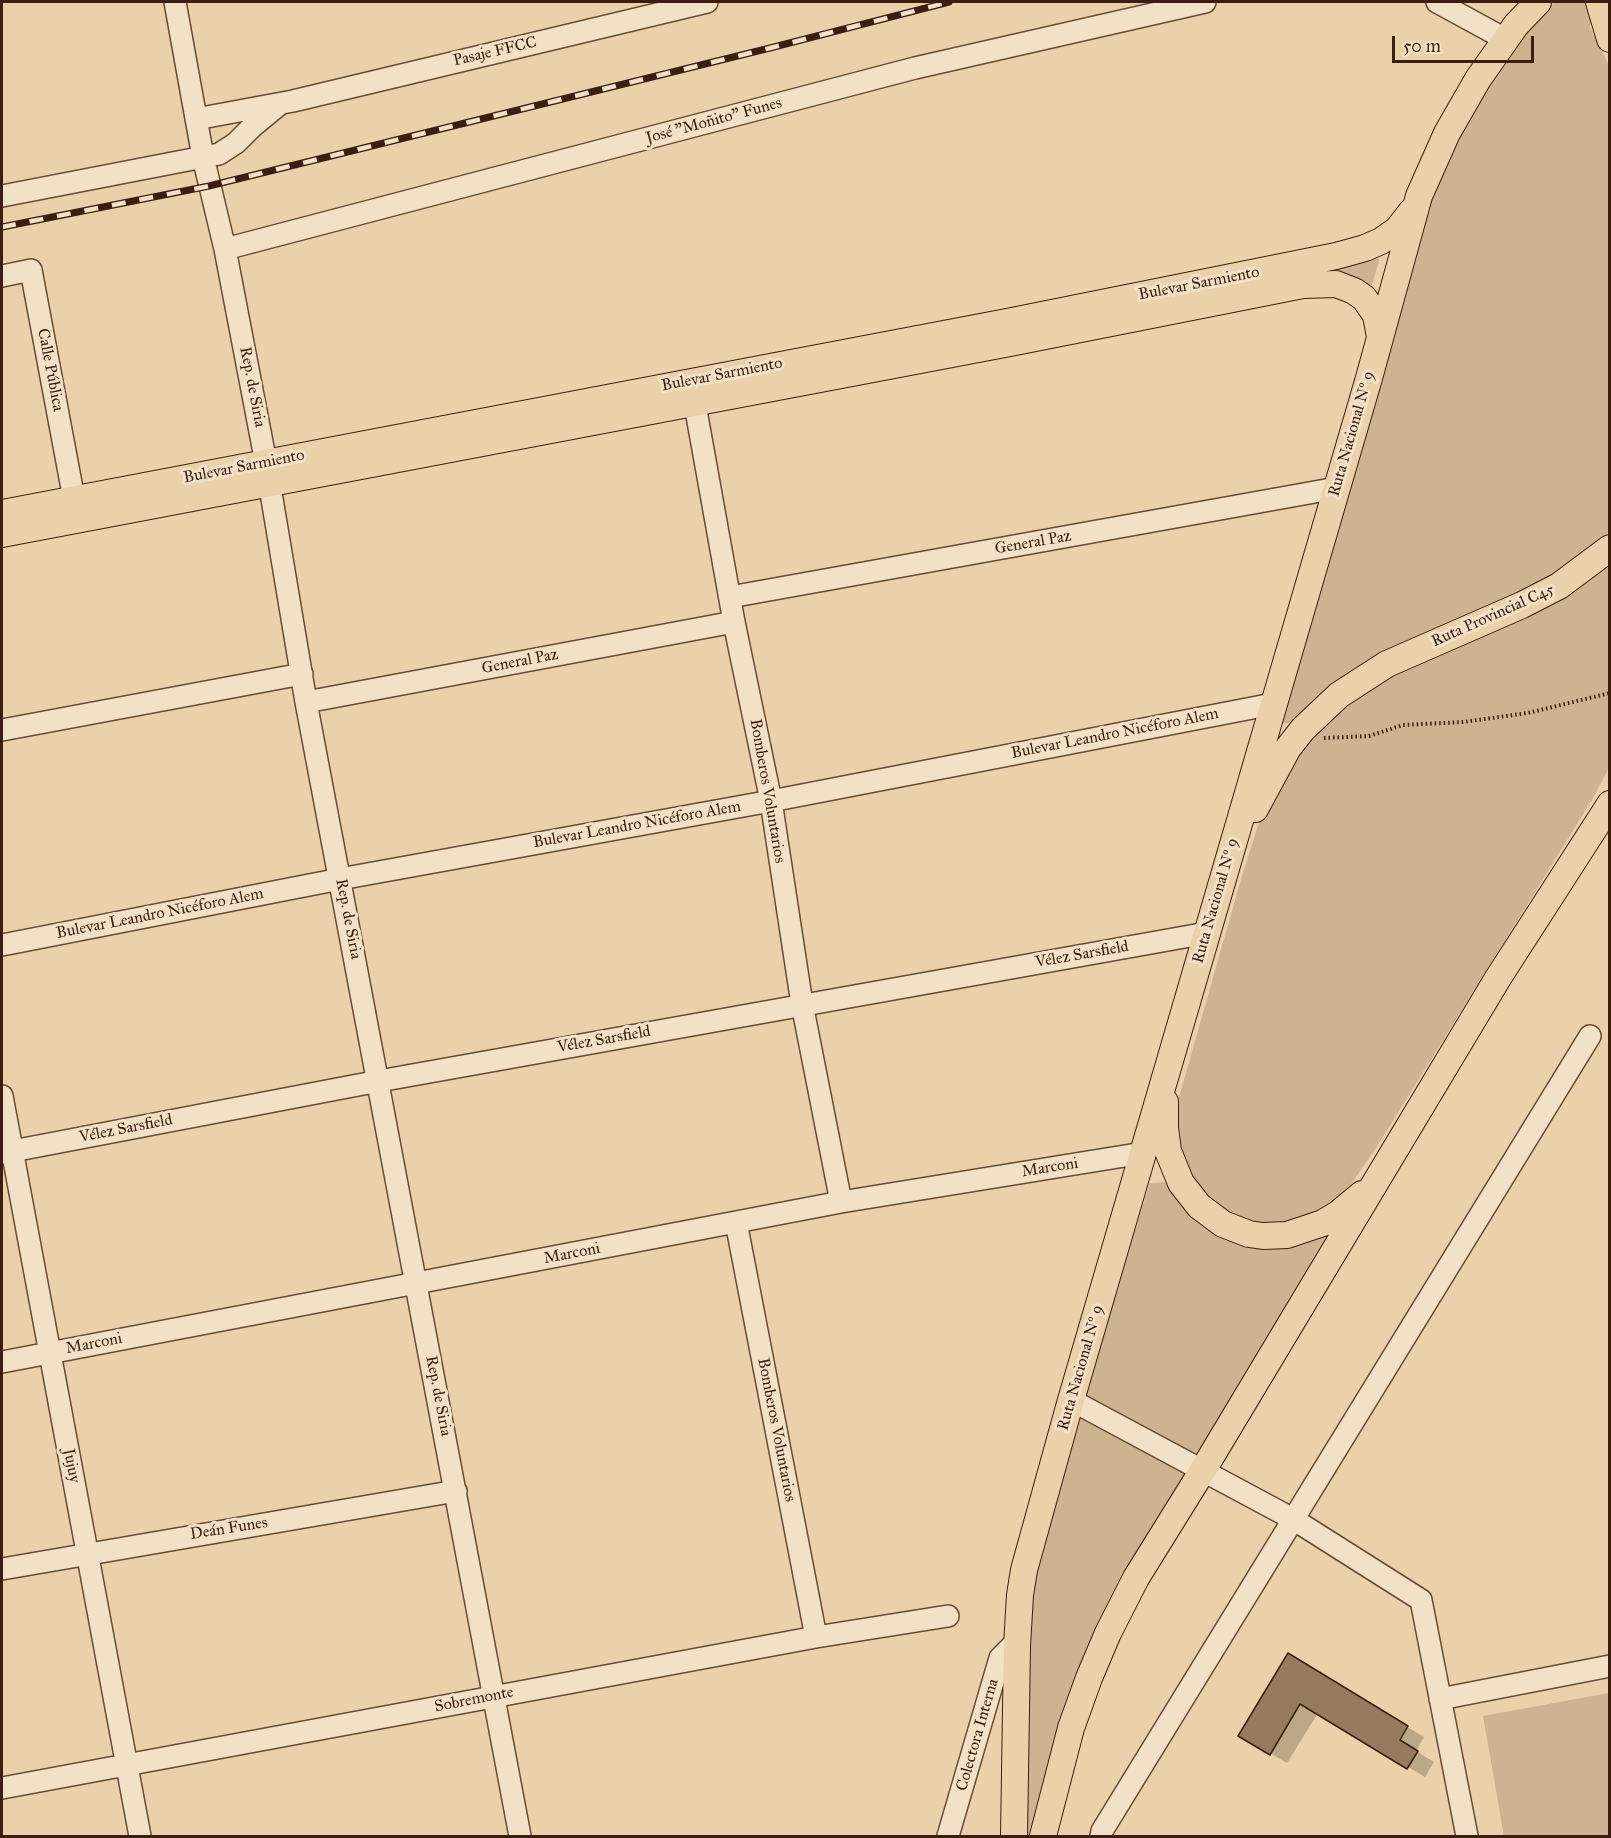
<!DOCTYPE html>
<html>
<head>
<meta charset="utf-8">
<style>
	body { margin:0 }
	#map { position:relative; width:1611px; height:1838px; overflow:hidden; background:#ebd1a9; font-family:"IM FELL Great Primer",serif }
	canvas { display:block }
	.frame { position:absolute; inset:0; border:3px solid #3b1e0f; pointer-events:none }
	.scale { position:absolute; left:1392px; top:36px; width:142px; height:27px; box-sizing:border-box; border:3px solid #3b1e0f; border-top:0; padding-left:8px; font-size:18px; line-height:21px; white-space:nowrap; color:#3b1e0f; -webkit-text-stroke:4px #f2e1c7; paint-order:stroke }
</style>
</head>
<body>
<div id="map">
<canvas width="1611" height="1838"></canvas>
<div class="frame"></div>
<div class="scale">50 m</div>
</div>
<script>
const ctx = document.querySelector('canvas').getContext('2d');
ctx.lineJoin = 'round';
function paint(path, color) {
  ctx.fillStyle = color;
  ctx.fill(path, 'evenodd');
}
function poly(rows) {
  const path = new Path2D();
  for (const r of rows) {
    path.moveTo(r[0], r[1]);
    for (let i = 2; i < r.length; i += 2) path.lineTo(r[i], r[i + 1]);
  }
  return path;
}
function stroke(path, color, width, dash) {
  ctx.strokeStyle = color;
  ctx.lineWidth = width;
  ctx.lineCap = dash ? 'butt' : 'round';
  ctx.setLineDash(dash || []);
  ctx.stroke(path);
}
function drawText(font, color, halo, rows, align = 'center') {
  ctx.font = font + ' "IM FELL Great Primer",serif';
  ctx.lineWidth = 6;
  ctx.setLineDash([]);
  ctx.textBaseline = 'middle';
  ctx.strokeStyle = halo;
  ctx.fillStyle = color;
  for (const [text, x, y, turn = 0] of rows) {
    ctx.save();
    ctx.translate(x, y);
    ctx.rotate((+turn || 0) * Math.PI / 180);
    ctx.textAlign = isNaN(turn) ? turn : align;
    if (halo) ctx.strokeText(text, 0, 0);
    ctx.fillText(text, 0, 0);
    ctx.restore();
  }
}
const green = poly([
	[1554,2,1609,2,1609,12,1589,26,1610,67,1609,532,1584,555,1561,572,1297,722,1279,724,1410,265,1439,175,1459,133,1510,50],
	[1378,258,1379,261,1372,285,1369,285,1354,276,1326,273,1326,269],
	[1609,564,1609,768,1592,800,1376,1148,1352,1183,1342,1195,1320,1210,1294,1220,1281,1222,1264,1223,1248,1220,1231,1215,1215,1205,1189,1176,1178,1144,1177,1122,1179,1097,1242,876,1262,813,1274,787,1317,727,1380,681,1571,592],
	[1169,1182,1291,1246,1305,1244,1336,1231,1119,1590,1035,1836,1023,1836,1031,1588,1049,1504,1150,1183],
	[1609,1693,1609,1836,1504,1836,1483,1716]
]);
const shadow = poly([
	[1305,1665,1424,1737,1416,1751,1434,1762,1425,1777,1318,1713,1287,1763,1240,1735]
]);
const building = poly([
	[1288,1653,1408,1726,1400,1740,1418,1751,1407,1769,1300,1704,1270,1755,1238,1736,1288,1653]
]);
const path = poly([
	[1324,738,1369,736,1403,725,1463,722,1528,713,1610,693]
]);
const minor = poly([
	[175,2,203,157,225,249,266,463,306,702,520,1836],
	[1437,2,1505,39],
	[196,119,293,101,707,2],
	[2,196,219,154,236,143,252,127,280,104],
	[225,249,915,68,1205,2],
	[2,276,31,270,74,499],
	[692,388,734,622,771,801,802,1004,841,1202],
	[730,597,1337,488],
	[306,702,734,622],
	[2,730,302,674],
	[2,945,340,879,771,801,1273,704],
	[2,1096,140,1836],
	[2,1153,379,1081,1207,933],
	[736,1222,816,1637],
	[2,1362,841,1202,1143,1153],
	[1071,1400,1293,1519,1421,1600,1467,1836],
	[2,1569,456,1491],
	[1440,1699,1610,1666],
	[2,1788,816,1637,948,1616],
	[948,1836,1000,1658,1018,1640],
	[1101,1836,1102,1831,1590,1036]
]);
const major = poly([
	[1599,2,1610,39],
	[2,513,1007,322,1336,256,1365,248,1381,241,1397,230,1411,212],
	[2,534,1010,343,1303,285,1336,284,1354,291,1364,298,1376,315,1380,337],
	[1255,809,1288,748,1303,729,1339,695,1387,664,1522,605,1559,586,1610,548],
	[1165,1102,1165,1128,1168,1151,1181,1183,1199,1206,1223,1224,1249,1234,1263,1236,1287,1235,1323,1223,1338,1214,1362,1194],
	[1014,1836,1017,1646,1020,1595,1024,1570,1071,1400,1369,378,1419,196,1447,133,1478,79,1516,25,1538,2],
	[1043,1836,1071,1728,1089,1678,1108,1633,1136,1578,1203,1470,1498,978,1610,804]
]);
const rail = poly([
	[2,227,209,186,770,48,949,2]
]);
const streetNames = [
	["Pasaje FFCC",495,52,-13],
	["José \"Moñito\" Funes",714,121,-15],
	["Bulevar Sarmiento",1199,284,-11],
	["Calle Pública",50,370,79],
	["Bulevar Sarmiento",722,375,-11],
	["Rep. de Siria",252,387,79],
	["Ruta Nacional Nº 9",1352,434,-74],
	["Bulevar Sarmiento",244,467,-11],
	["General Paz",1033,543,-10],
	["Ruta Provincial C45",1493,616,-24],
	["General Paz",520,662,-11],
	["Bulevar Leandro Nicéforo Alem",1115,734,-11],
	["Bomberos Voluntarios",767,791,80],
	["Bulevar Leandro Nicéforo Alem",637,825,-10],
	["Ruta Nacional Nº 9",1216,901,-74],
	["Bulevar Leandro Nicéforo Alem",160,914,-11],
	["Rep. de Siria",348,919,79],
	["Vélez Sarsfield",1082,955,-10],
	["Vélez Sarsfield",604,1040,-10],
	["Vélez Sarsfield",126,1129,-11],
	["Marconi",1050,1168,-9],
	["Marconi",572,1254,-11],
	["Marconi",94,1344,-11],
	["Ruta Nacional Nº 9",1081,1368,-74],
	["Rep. de Siria",438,1396,79],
	["Bomberos Voluntarios",776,1430,79],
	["Jujuy",71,1466,79],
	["Deán Funes",229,1529,-9],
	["Sobremonte",474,1700,-11],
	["Colectora Interna",978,1735,-74]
];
paint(green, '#cdb38f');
paint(shadow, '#0003');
paint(building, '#977b5f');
stroke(building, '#3b1e0f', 1.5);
stroke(minor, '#674b36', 24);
stroke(major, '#3b1e0f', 28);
stroke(path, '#3b1e0f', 4, [1.5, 3]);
stroke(minor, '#f2e1c7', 21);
stroke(major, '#ebd1a9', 26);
stroke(rail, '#3b1e0f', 7);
stroke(rail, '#f2e1c7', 4.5, [14]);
drawText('16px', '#3b1e0f', '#f2e1c7', streetNames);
</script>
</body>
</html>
